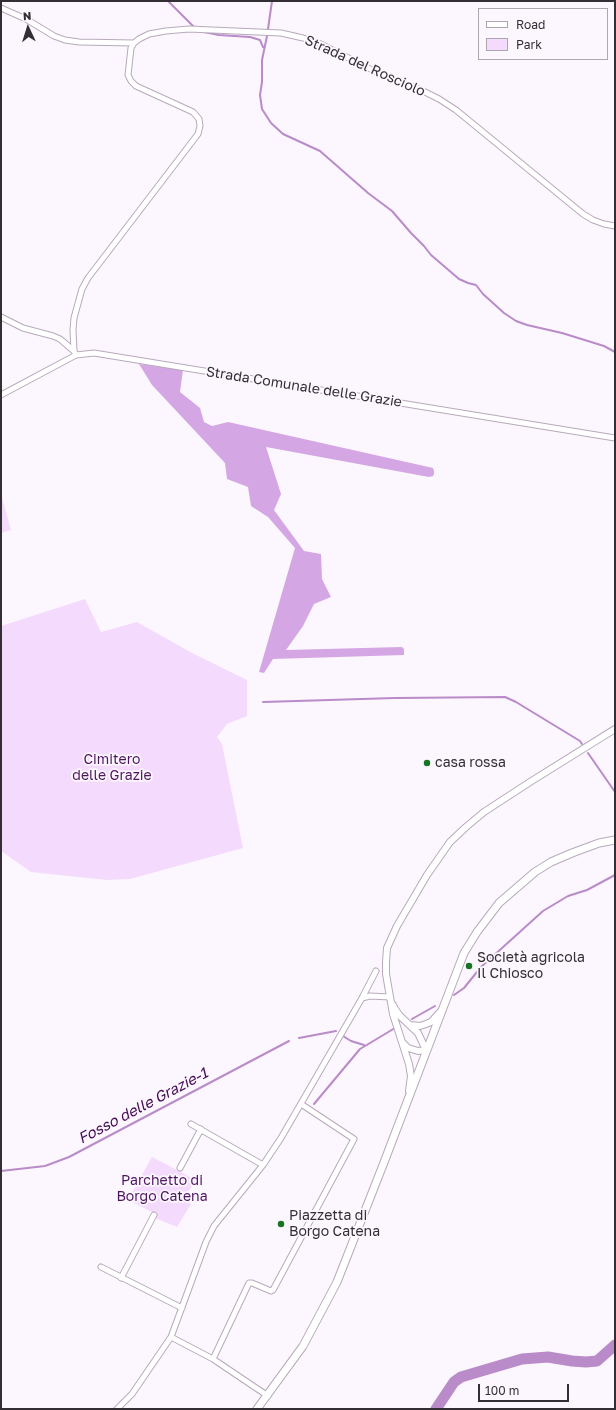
<!DOCTYPE html>
<html>
<head>
<meta charset="utf-8">
<style>
	body { margin:0 }
	#map { position:relative; width:616px; height:1410px; overflow:hidden; background:#fcf7fe; font-family:"Golos Text",sans-serif }
	canvas { display:block }
	.frame { position:absolute; inset:0; border:2px solid #332d34; pointer-events:none }
	.legend { position:absolute; left:478px; top:8px; width:130px; height:52px; box-sizing:border-box; background:#fcf7fe; border:1px solid #aca6ad; margin:0; padding:5px 7px; list-style:none; font-size:12px; color:#332d34 }
	.legend li { display:flex; align-items:center; gap:8px; height:20px }
	.legend b { width:20px; border:1px solid #aca6ad }
	.north { position:absolute; left:8px; top:8px; width:40px; height:40px; -webkit-text-stroke:3px #fcf7fe; paint-order:stroke; rotate:356deg; font-size:11px; font-weight:700; line-height:16px; text-align:center; color:#332d34 }
	.north::after { content:''; display:block; margin:auto; width:14px; height:18px; background:#332d34; clip-path:polygon(50% 0,100% 100%,50% 72%,0 100%) }
	.scale { position:absolute; left:478px; top:1384px; width:91px; height:18px; box-sizing:border-box; border:2px solid #332d34; border-top:0; padding-left:5px; font-size:12px; line-height:14px; white-space:nowrap; color:#332d34; -webkit-text-stroke:3px #fcf7fe; paint-order:stroke }
</style>
</head>
<body>
<div id="map">
<canvas width="616" height="1410"></canvas>
<div class="frame"></div>
<ul class="legend">
<li><b style="height:5px;background:#fff"></b>Road</li>
<li><b style="height:11px;background:#f4dafc"></b>Park</li>
</ul>
<div class="north">N</div>
<div class="scale">100 m</div>
</div>
<script>
const ctx = document.querySelector('canvas').getContext('2d');
ctx.lineJoin = 'round';
function paint(path, color) {
  ctx.fillStyle = color;
  ctx.fill(path, 'evenodd');
}
function poly(rows) {
  const path = new Path2D();
  for (const r of rows) {
    path.moveTo(r[0], r[1]);
    for (let i = 2; i < r.length; i += 2) path.lineTo(r[i], r[i + 1]);
  }
  return path;
}
function stroke(path, color, width, dash) {
  ctx.strokeStyle = color;
  ctx.lineWidth = width;
  ctx.lineCap = dash ? 'butt' : 'round';
  ctx.setLineDash(dash || []);
  ctx.stroke(path);
}
function drawText(font, color, halo, rows, align = 'center') {
  ctx.font = font + ' "Golos Text",sans-serif';
  ctx.lineWidth = 3.5;
  ctx.setLineDash([]);
  ctx.textBaseline = 'middle';
  ctx.strokeStyle = halo;
  ctx.fillStyle = color;
  for (const [text, x, y, turn = 0] of rows) {
    ctx.save();
    ctx.translate(x, y);
    ctx.rotate((+turn || 0) * Math.PI / 180);
    ctx.textAlign = isNaN(turn) ? turn : align;
    if (halo) ctx.strokeText(text, 0, 0);
    ctx.fillText(text, 0, 0);
    ctx.restore();
  }
}
const green = poly([
	[1,494,11,530,1,533],
	[85,599,101,632,137,622,192,653,247,680,247,716,227,724,217,737,222,744,243,848,130,879,107,880,31,872,1,851,1,626],
	[152,1157,196,1180,183,1199,191,1204,177,1227,155,1218,156,1214,128,1200]
]);
const forest = poly([
	[139,364,183,370,180,392,200,408,204,422,212,426,228,422,433,468,434,471,434,474,433,476,429,477,266,447,281,494,274,510,304,551,321,554,322,579,331,597,314,604,303,626,286,650,402,647,404,649,404,655,273,659,264,673,259,672,295,548,268,517,251,506,248,487,227,479,225,463,152,385]
]);
const stream = poly([
	[168,1,194,27],
	[272,1,267,36,262,60,262,82,260,95,262,109,271,123,283,134,320,151,368,193,392,211,411,233,424,246,431,255,459,279,468,283,476,285,483,294,504,313,516,321,527,325,562,333,604,346,615,352],
	[204,32,219,35,250,37,260,40,263,47],
	[263,702,395,698,505,697,516,702,580,741,582,744],
	[588,753,615,792],
	[454,995,464,988,481,967,543,911,568,896,587,890,615,875],
	[412,1019,435,1006],
	[343,1036,351,1041,364,1045],
	[299,1038,336,1031],
	[314,1104,360,1049,395,1028],
	[1,1171,45,1166,69,1157,289,1041]
]);
const river = poly([
	[436,1409,454,1382,461,1377,522,1359,548,1357,572,1361,586,1362,597,1361,615,1345]
]);
const minor = poly([
	[1,8,26,19,54,36,65,40,79,42,134,43],
	[1,317,23,328,53,336,60,339,74,351],
	[76,355,74,351,73,330,74,318,82,289,88,278,198,134,200,126,199,119,193,112,136,86,131,81,128,75,131,48,134,43,139,39,149,34,166,31,189,29,281,33,303,38,321,44,384,76,421,90,439,99,456,110,583,214,593,220,604,224,615,226],
	[1,395,76,355,94,353,615,438],
	[362,998,370,996,390,997],
	[191,1124,263,1165],
	[180,1168,201,1129],
	[101,1267,182,1308],
	[121,1278,154,1215],
	[171,1337,213,1359],
	[268,1396,213,1359,249,1283,252,1283,271,1291,273,1290,354,1139,301,1104],
	[117,1409,132,1394,171,1337,206,1242,214,1226,263,1165,281,1138,362,998,376,971]
]);
const tertiary = poly([
	[393,1005,395,1009,400,1016,418,1033,426,1050,418,1051,408,1048,403,1043],
	[410,1025,420,1026,426,1024,431,1022,441,1011],
	[409,1091,411,1076,409,1064,393,1014,386,974,386,962,387,948,397,926,427,875,450,842,466,827,484,812,530,782,615,729]
]);
const secondary = poly([
	[257,1409,303,1346,337,1282,383,1165,464,953,477,932,499,903,535,872,551,862,572,853,599,843,615,840]
]);
const markers = [
	[427,763,4,"#187524"],
	[469,966,4,"#187524"],
	[281,1224,4,"#187524"]
];
const streetNames = [
	["Strada del Rosciolo",365,66,24],
	["Strada Comunale delle Grazie",304,387,9]
];
const parkNames = [
	["Cimitero",112,760],
	["delle Grazie",112,776],
	["Parchetto di",162,1181],
	["Borgo Catena",162,1197]
];
const poiNames = [
	["casa rossa",435,763],
	["Società agricola",477,958],
	["Il Chiosco",477,974],
	["Piazzetta di",289,1216],
	["Borgo Catena",289,1232]
];
const waterNames = [
	["Fosso delle Grazie-1",143,1106,-28]
];
paint(green, '#f4dafc');
paint(forest, '#d4a6e4');
stroke(stream, '#b98bc8', 2);
stroke(river, '#b98bc8', 11);
stroke(minor, '#b7aabb', 7);
stroke(tertiary, '#b7aabb', 8);
stroke(secondary, '#b7aabb', 9);
stroke(minor, '#fff', 5);
stroke(tertiary, '#fff', 6);
stroke(secondary, '#fff', 7);
for (const [x, y, r, color] of markers) {
  const dot = new Path2D();
  dot.arc(x, y, r, 0, 2 * Math.PI);
  ctx.fillStyle = color;
  ctx.fill(dot);
  stroke(dot, '#fcf7fe', 1.5);
}
drawText('14px', '#332d34', '#fcf7fe', streetNames);
drawText('14px', '#4e155e', '#fcf7fe', parkNames);
drawText('14px', '#332d34', '#fcf7fe', poiNames, 'left');
drawText('italic 15px', '#450a55', '#fcf7fe', waterNames);
</script>
</body>
</html>
